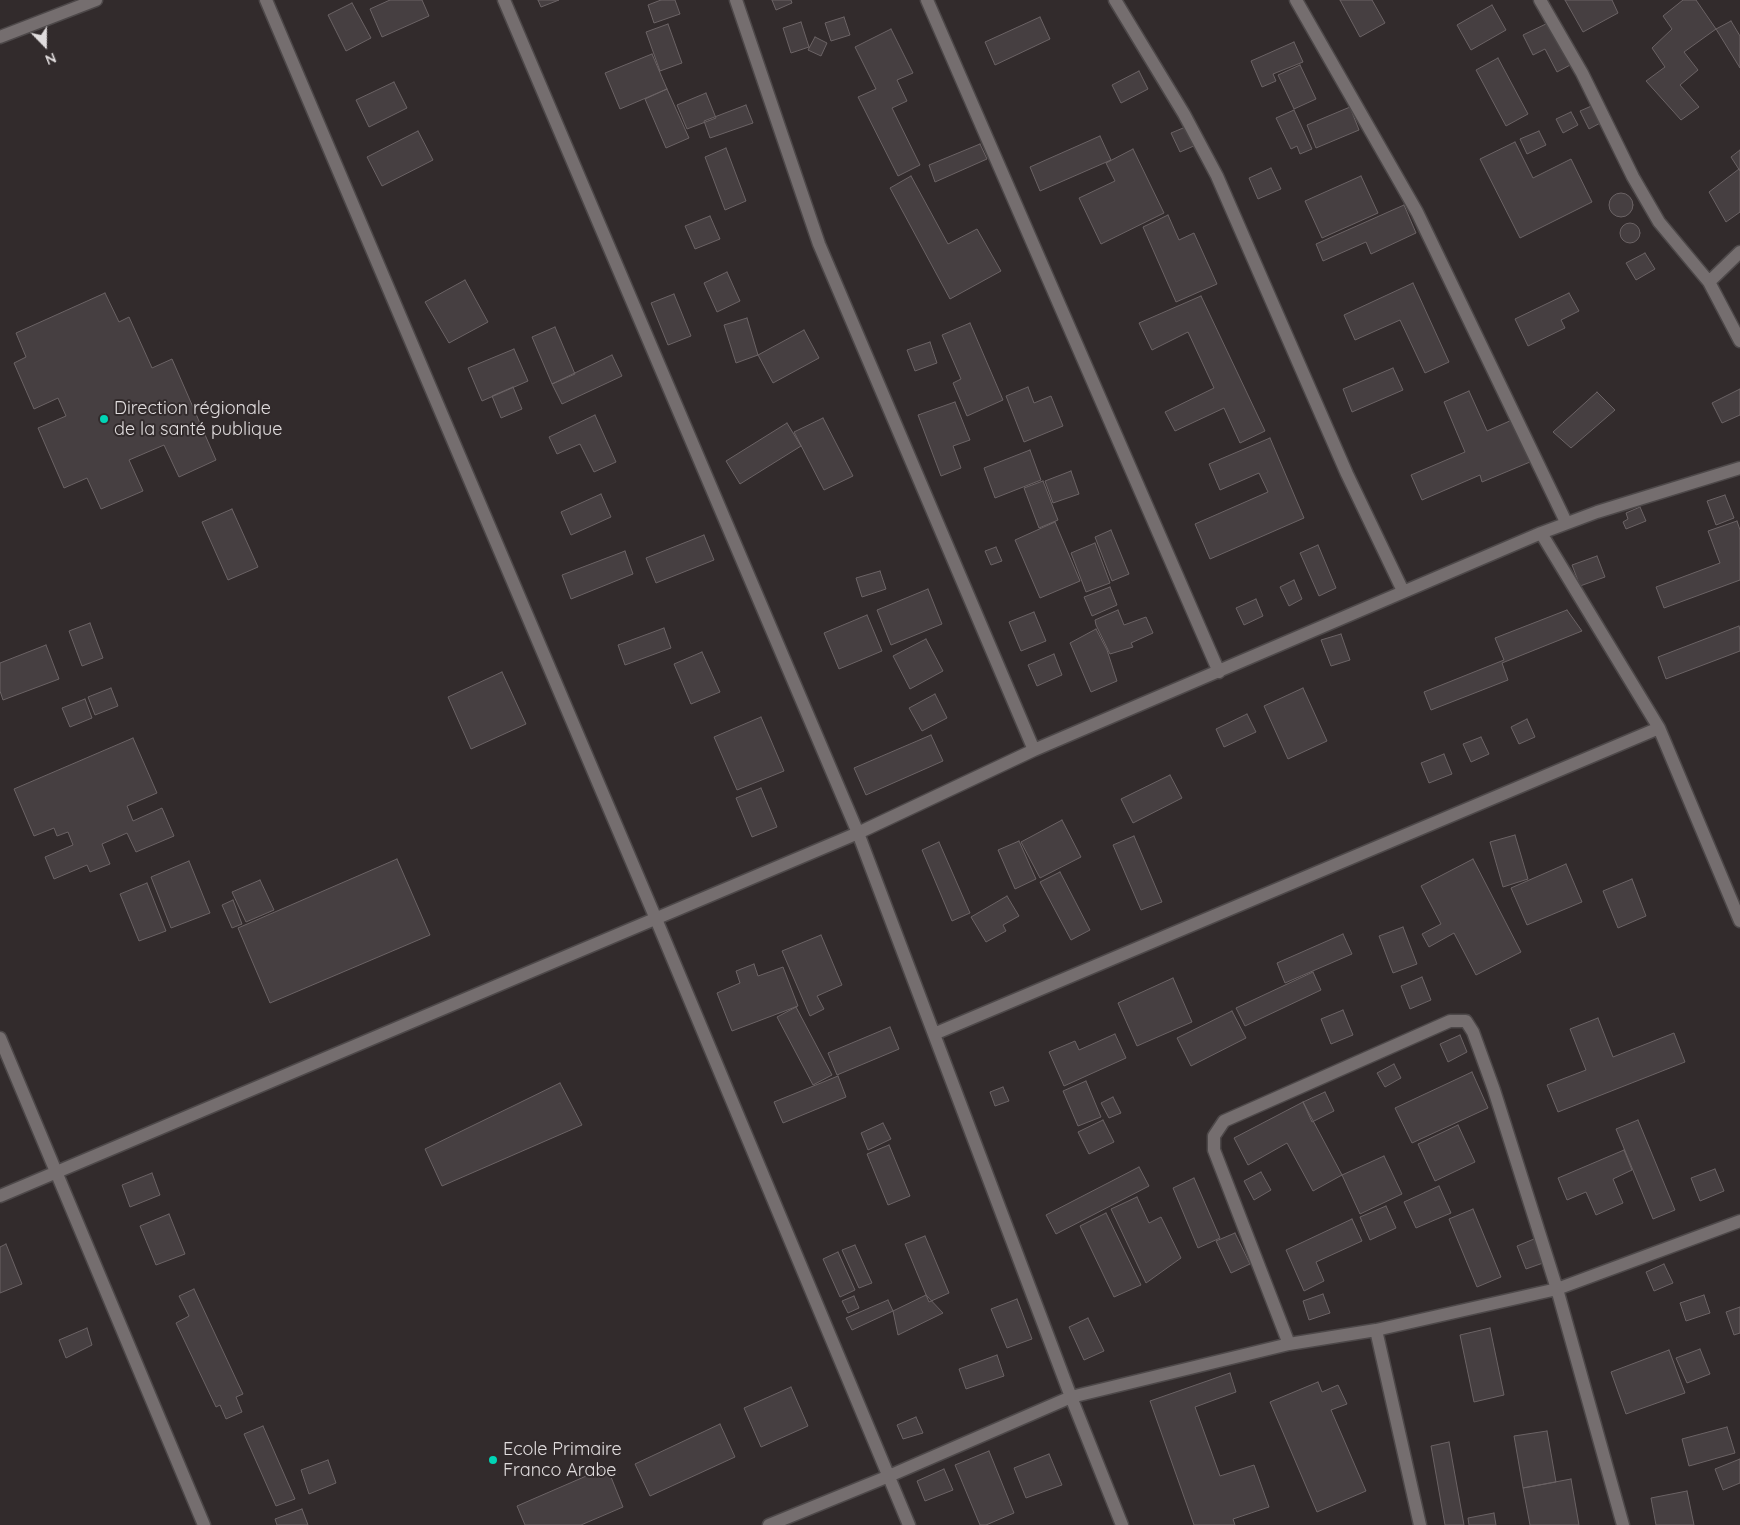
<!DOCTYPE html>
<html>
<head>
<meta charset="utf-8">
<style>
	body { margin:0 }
	#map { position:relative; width:1740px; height:1525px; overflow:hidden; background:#322b2c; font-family:Quicksand,sans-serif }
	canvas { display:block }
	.north { position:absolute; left:20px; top:20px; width:50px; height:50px; -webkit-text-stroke:4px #322b2c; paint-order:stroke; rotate:158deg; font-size:14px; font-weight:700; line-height:20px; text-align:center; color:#e0dcdd }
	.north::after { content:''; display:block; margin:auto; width:18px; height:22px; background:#e0dcdd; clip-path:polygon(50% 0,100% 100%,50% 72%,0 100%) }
</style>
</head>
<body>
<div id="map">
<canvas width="1740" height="1525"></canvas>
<div class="north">N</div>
</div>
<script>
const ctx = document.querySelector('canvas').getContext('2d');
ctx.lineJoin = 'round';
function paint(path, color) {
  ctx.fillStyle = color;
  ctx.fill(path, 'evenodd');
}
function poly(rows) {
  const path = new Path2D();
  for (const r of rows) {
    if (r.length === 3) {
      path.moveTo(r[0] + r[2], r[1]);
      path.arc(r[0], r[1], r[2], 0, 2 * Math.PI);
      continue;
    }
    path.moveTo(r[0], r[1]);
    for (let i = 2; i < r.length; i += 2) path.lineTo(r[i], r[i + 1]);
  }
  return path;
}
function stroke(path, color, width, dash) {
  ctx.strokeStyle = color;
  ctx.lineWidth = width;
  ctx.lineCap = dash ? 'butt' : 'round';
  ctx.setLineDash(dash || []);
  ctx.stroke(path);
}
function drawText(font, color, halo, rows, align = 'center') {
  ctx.font = font + ' Quicksand,sans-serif';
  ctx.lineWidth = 4;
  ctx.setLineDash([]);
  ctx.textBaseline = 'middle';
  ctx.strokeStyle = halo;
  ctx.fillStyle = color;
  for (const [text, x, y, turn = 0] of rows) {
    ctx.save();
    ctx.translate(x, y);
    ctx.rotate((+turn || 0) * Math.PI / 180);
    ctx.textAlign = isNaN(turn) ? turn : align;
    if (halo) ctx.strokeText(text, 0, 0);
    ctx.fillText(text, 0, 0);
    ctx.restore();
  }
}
const building = poly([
	[390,0,422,0,429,16,382,37,370,9,390,0],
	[538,0,559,0,541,7,538,0],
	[661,0,675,0,680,14,654,23,648,5,661,0],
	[772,0,791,0,792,3,776,10,772,0],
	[1340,0,1372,0,1385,23,1360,37,1340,0],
	[1565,0,1612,0,1618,13,1583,32,1565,0],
	[1683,0,1696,0,1716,29,1684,52,1698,70,1680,85,1699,107,1681,120,1646,81,1665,67,1652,48,1672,29,1663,16,1683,0],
	[352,3,371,38,346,51,328,15,352,3],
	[1492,5,1506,30,1471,50,1457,25,1492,5],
	[844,17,850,35,831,41,825,23,844,17],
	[1040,17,1050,39,995,65,985,42,1040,17],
	[1731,21,1740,36,1740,68,1716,29,1731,21],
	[801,22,809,47,791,53,783,28,801,22],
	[1550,22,1572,64,1557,72,1545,49,1533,55,1523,35,1550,22],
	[668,24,682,63,660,71,646,32,668,24],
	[891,29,913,73,897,80,907,101,892,108,920,165,898,176,858,97,876,89,855,47,891,29],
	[815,37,827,43,821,56,808,50,815,37],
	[1294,42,1303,62,1273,74,1276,81,1262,87,1251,61,1294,42],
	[652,54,667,89,620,109,605,73,652,54],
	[1498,58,1528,114,1506,126,1476,70,1498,58],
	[1300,65,1316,99,1294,109,1278,75,1300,65],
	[1139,71,1148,89,1121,103,1112,85,1139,71],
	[394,82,407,108,369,127,356,100,394,82],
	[667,89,689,138,666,148,645,99,667,89],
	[706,93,716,118,687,129,677,105,706,93],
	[1596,104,1604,121,1589,129,1580,111,1596,104],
	[746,105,753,123,710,138,704,121,746,105],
	[1350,107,1359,130,1316,148,1307,125,1350,107],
	[1294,110,1312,149,1300,154,1297,146,1291,149,1276,118,1294,110],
	[1571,112,1578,125,1563,133,1556,119,1571,112],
	[1188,126,1196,145,1180,152,1171,133,1188,126],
	[418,131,433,160,382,186,367,157,418,131],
	[1539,131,1546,145,1527,154,1520,139,1539,131],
	[1100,136,1111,160,1040,191,1030,167,1100,136],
	[1515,142,1533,178,1571,159,1592,202,1520,238,1480,159,1515,142],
	[980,144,987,159,935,182,929,165,980,144],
	[726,148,746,201,725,210,705,157,726,148],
	[1133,149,1164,213,1101,244,1079,198,1115,181,1106,163,1133,149],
	[1740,150,1740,171,1731,157,1740,150],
	[1271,168,1281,189,1258,199,1249,178,1271,168],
	[1739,169,1740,171,1740,212,1726,222,1709,192,1739,169],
	[911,176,948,244,977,229,1001,271,950,299,890,188,911,176],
	[1361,176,1378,213,1322,238,1305,201,1361,176],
	[1621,205,12],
	[1404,205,1416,233,1371,254,1366,242,1323,261,1316,244,1404,205],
	[1168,215,1179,240,1194,233,1217,284,1176,302,1143,227,1168,215],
	[710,216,720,239,695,249,685,226,710,216],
	[1630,233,10],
	[1645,253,1655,269,1636,280,1626,263,1645,253],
	[727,272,740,301,717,312,704,283,727,272],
	[465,280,488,322,449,343,425,302,465,280],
	[1413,283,1449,362,1425,373,1400,320,1355,340,1344,315,1413,283],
	[105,293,119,322,129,317,152,368,172,359,216,460,179,477,164,445,129,460,143,491,101,509,87,478,64,488,38,428,66,416,58,398,34,409,14,363,26,357,16,333,105,293],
	[1569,293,1579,311,1561,320,1565,328,1528,346,1515,319,1569,293],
	[674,294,691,336,668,345,651,303,674,294],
	[1201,296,1265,431,1240,443,1224,408,1175,431,1165,412,1214,388,1188,332,1152,350,1139,323,1201,296],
	[747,318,758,355,736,363,724,325,747,318],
	[970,323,1003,400,967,416,953,383,961,379,942,335,970,323],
	[555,327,575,374,552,384,532,337,555,327],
	[804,330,819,358,773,383,758,355,804,330],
	[930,342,937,363,915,371,907,350,930,342],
	[514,349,528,381,482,401,468,368,514,349],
	[612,355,622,376,562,404,552,384,612,355],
	[1393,368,1403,390,1352,412,1343,389,1393,368],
	[513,387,522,409,501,418,492,396,513,387],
	[1028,387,1034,403,1051,396,1063,426,1024,442,1006,396,1028,387],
	[1740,389,1740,415,1722,423,1712,403,1740,389],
	[1469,391,1487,431,1512,420,1530,462,1482,482,1480,475,1422,500,1411,475,1465,452,1444,402,1469,391],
	[1597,392,1615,410,1571,448,1553,432,1597,392],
	[955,402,970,440,953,446,961,468,941,476,918,415,955,402],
	[595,415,616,462,594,472,580,444,557,454,549,437,595,415],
	[823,418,853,476,824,490,794,432,823,418],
	[787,423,801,446,740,484,726,461,787,423],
	[1270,438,1304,518,1210,559,1195,524,1268,492,1259,473,1220,490,1209,464,1270,438],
	[1030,450,1041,480,995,498,984,468,1030,450],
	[1071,471,1079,494,1053,503,1045,481,1071,471],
	[1043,481,1058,520,1039,528,1024,488,1043,481],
	[601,494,611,517,571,535,561,512,601,494],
	[1725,495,1734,518,1716,525,1707,501,1725,495],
	[1640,507,1646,521,1626,529,1623,522,1628,519,1626,513,1640,507],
	[232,509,258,567,228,580,202,522,232,509],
	[1737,521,1740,530,1740,580,1664,608,1656,587,1720,563,1708,531,1737,521],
	[1055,522,1080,581,1040,598,1015,540,1055,522],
	[1111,530,1129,574,1112,581,1095,537,1111,530],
	[704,535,714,560,656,583,646,558,704,535],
	[1095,543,1110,583,1086,592,1071,553,1095,543],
	[1318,545,1336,588,1319,596,1300,553,1318,545],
	[996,547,1002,561,991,565,985,551,996,547],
	[625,551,633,574,571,599,562,575,625,551],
	[1597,556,1605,577,1580,586,1572,565,1597,556],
	[880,571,886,589,862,597,856,578,880,571],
	[1294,580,1302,599,1289,606,1280,587,1294,580],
	[1110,587,1117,605,1092,616,1084,597,1110,587],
	[928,589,942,624,891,645,877,610,928,589],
	[1256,599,1263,616,1244,625,1236,608,1256,599],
	[1118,610,1124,625,1146,617,1153,633,1131,643,1133,647,1110,654,1096,625,1095,620,1118,610],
	[1567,610,1582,631,1502,663,1508,680,1431,710,1424,692,1504,660,1495,638,1567,610],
	[1034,612,1046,641,1021,651,1009,622,1034,612],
	[867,615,882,651,839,669,824,633,867,615],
	[90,623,103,658,82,666,69,631,90,623],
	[1739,626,1740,630,1740,651,1666,679,1658,657,1739,626],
	[664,628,671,648,625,665,618,645,664,628],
	[1096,629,1107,650,1117,681,1091,692,1070,643,1096,629],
	[1341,634,1350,660,1331,666,1321,640,1341,634],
	[926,639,943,671,910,689,893,656,926,639],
	[46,645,59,679,3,700,0,691,0,663,46,645],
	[702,652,720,692,691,704,674,664,702,652],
	[1054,654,1062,675,1037,686,1028,665,1054,654],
	[502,672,526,724,471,749,448,697,502,672],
	[111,688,118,706,95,715,88,697,111,688],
	[1303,688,1327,741,1288,759,1264,706,1303,688],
	[935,694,947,718,922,731,909,708,935,694],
	[85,699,92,718,70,727,62,708,85,699],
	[1247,714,1256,732,1224,747,1216,729,1247,714],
	[761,717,784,771,737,790,714,737,761,717],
	[1527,719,1535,737,1519,744,1511,727,1527,719],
	[931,735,943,761,866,795,854,768,931,735],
	[1481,737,1489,754,1471,762,1463,744,1481,737],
	[133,738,157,793,127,806,133,821,162,808,174,836,136,852,127,833,102,844,110,864,90,872,87,865,54,879,45,857,73,845,68,832,57,836,54,828,34,836,14,789,133,738],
	[1444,754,1452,774,1429,783,1421,763,1444,754],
	[1170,775,1182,798,1133,823,1121,799,1170,775],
	[761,788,777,827,752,837,736,798,761,788],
	[1062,820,1081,857,1040,878,1021,842,1062,820],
	[1515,835,1528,879,1503,887,1490,842,1515,835],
	[1134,836,1162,902,1141,910,1113,845,1134,836],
	[1019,841,1036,879,1015,889,998,850,1019,841],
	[939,842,970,913,952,921,922,850,939,842],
	[397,859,430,935,270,1003,238,928,397,859],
	[1473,859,1521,952,1476,975,1454,933,1429,947,1422,934,1441,924,1421,886,1473,859],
	[189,861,210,913,171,928,151,877,189,861],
	[1566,864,1582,902,1527,925,1511,888,1566,864],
	[1060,872,1090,930,1071,940,1040,882,1060,872],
	[1632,879,1646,916,1618,928,1603,891,1632,879],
	[260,880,274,910,246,922,232,892,260,880],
	[147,883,166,931,139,941,120,894,147,883],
	[1007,896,1019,916,1003,925,1006,931,986,942,971,917,1007,896],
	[233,900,242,924,232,928,222,905,233,900],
	[1403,927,1417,964,1393,973,1379,936,1403,927],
	[1343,934,1352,954,1285,983,1277,963,1343,934],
	[821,935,842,985,817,996,824,1009,810,1016,782,951,821,935],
	[754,964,758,976,783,967,798,1006,732,1031,717,993,740,983,736,971,754,964],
	[1313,972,1321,990,1245,1026,1236,1008,1313,972],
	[1422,977,1431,1000,1410,1009,1401,986,1422,977],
	[1173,978,1192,1022,1137,1046,1118,1003,1173,978],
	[796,1007,832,1075,813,1085,777,1017,796,1007],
	[1343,1010,1353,1035,1331,1044,1321,1019,1343,1010],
	[1232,1011,1246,1038,1191,1066,1177,1038,1232,1011],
	[1598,1018,1613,1057,1674,1033,1685,1062,1558,1112,1547,1085,1586,1070,1570,1029,1598,1018],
	[890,1027,899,1049,837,1075,828,1053,890,1027],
	[1115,1034,1126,1058,1064,1086,1049,1052,1075,1041,1079,1050,1115,1034],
	[1460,1035,1467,1052,1448,1062,1440,1044,1460,1035],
	[1394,1064,1401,1078,1385,1087,1377,1073,1394,1064],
	[1472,1072,1488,1108,1412,1143,1395,1108,1472,1072],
	[838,1076,846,1097,783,1123,774,1102,838,1076],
	[1086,1081,1101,1117,1078,1126,1063,1091,1086,1081],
	[560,1083,582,1125,442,1186,425,1149,560,1083],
	[1003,1087,1009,1101,995,1106,990,1092,1003,1087],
	[1325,1092,1334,1111,1312,1122,1303,1102,1325,1092],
	[1113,1097,1121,1113,1109,1118,1101,1103,1113,1097],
	[1303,1102,1342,1175,1313,1191,1287,1143,1248,1165,1234,1138,1303,1102],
	[1103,1120,1114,1142,1089,1154,1078,1132,1103,1120],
	[1638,1120,1675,1210,1653,1219,1616,1129,1638,1120],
	[883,1123,891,1139,868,1150,861,1133,883,1123],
	[1458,1125,1475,1162,1435,1181,1418,1144,1458,1125],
	[889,1145,910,1196,888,1205,867,1154,889,1145],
	[1624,1150,1632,1170,1613,1179,1623,1203,1596,1215,1586,1192,1567,1200,1558,1178,1624,1150],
	[1384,1156,1402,1194,1360,1214,1342,1175,1384,1156],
	[1139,1167,1149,1186,1056,1234,1046,1215,1139,1167],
	[1715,1169,1724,1191,1700,1201,1691,1178,1715,1169],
	[1261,1172,1271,1190,1254,1200,1244,1181,1261,1172],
	[152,1173,160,1195,130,1207,122,1185,152,1173],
	[1194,1178,1220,1238,1198,1248,1173,1188,1194,1178],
	[1439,1186,1451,1213,1416,1228,1404,1202,1439,1186],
	[1137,1197,1149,1223,1161,1217,1181,1258,1146,1283,1111,1209,1137,1197],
	[1386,1206,1396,1228,1370,1240,1360,1217,1386,1206],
	[1473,1209,1501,1277,1477,1287,1449,1219,1473,1209],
	[1106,1213,1141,1285,1114,1297,1080,1226,1106,1213],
	[169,1214,185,1254,156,1265,140,1226,169,1214],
	[1352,1219,1362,1241,1316,1262,1324,1281,1304,1291,1286,1250,1352,1219],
	[1235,1233,1250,1264,1231,1273,1216,1241,1235,1233],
	[925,1236,949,1293,929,1302,905,1244,925,1236],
	[1534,1239,1543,1263,1526,1269,1517,1246,1534,1239],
	[6,1244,22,1284,0,1293,0,1247,6,1244],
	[855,1245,872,1283,859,1288,842,1250,855,1245],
	[838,1252,855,1290,840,1297,823,1259,838,1252],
	[1664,1264,1673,1283,1654,1291,1646,1272,1664,1264],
	[194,1289,243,1394,236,1397,242,1412,226,1419,220,1405,216,1407,176,1323,189,1316,179,1296,194,1289],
	[1323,1294,1330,1313,1309,1320,1303,1301,1323,1294],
	[926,1295,943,1313,898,1335,893,1311,926,1295],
	[1704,1295,1710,1313,1686,1321,1680,1303,1704,1295],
	[854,1296,859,1308,848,1313,842,1301,854,1296],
	[1017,1299,1032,1339,1007,1348,991,1309,1017,1299],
	[888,1300,893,1311,852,1330,846,1318,888,1300],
	[1740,1307,1740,1333,1734,1335,1726,1312,1740,1307],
	[1088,1318,1104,1351,1084,1360,1069,1327,1088,1318],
	[87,1328,92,1345,66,1358,59,1340,87,1328],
	[1490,1328,1504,1395,1474,1402,1460,1335,1490,1328],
	[1700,1349,1710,1374,1687,1383,1676,1358,1700,1349],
	[1669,1350,1685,1393,1626,1414,1611,1372,1669,1350],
	[997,1355,1004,1376,966,1389,959,1369,997,1355],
	[1230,1373,1236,1392,1195,1407,1220,1476,1254,1465,1269,1507,1233,1519,1235,1525,1194,1525,1150,1401,1230,1373],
	[1318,1382,1322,1392,1338,1385,1347,1404,1331,1410,1366,1491,1317,1512,1270,1402,1318,1382],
	[791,1387,808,1426,761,1447,744,1408,791,1387],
	[916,1417,923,1433,903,1439,897,1425,916,1417],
	[720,1424,735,1457,650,1496,635,1464,720,1424],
	[263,1426,295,1499,276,1506,244,1434,263,1426],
	[1727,1427,1735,1453,1689,1466,1682,1439,1727,1427],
	[1547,1431,1556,1482,1523,1488,1514,1436,1547,1431],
	[1449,1442,1464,1525,1445,1525,1431,1446,1449,1442],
	[989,1451,1014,1513,986,1525,980,1525,955,1465,989,1451],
	[1049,1454,1062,1485,1026,1498,1014,1468,1049,1454],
	[1740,1459,1740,1483,1723,1490,1715,1469,1740,1459],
	[328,1460,336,1483,309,1494,301,1470,328,1460],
	[607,1467,623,1507,581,1525,525,1525,517,1506,607,1467],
	[944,1469,953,1490,925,1501,917,1481,944,1469],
	[1571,1479,1579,1525,1530,1525,1523,1488,1571,1479],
	[1687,1491,1694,1525,1656,1525,1651,1498,1687,1491],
	[302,1509,308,1525,277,1525,275,1519,302,1509],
	[1494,1513,1496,1525,1469,1525,1468,1518,1494,1513]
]);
const minor = poly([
	[266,0,656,919,909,1525],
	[504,0,858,833,1071,1397,1122,1525],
	[736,0,819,244,1034,750],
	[927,0,1219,672],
	[1115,0,1184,114,1217,176,1347,474,1403,591],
	[1296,0,1417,212,1566,522],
	[1540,0,1582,73,1633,177,1659,222,1709,282,1740,341],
	[0,37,96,0],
	[1709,282,1740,252],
	[1541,533,1659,728,1740,921],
	[934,1034,1659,728],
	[0,1038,204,1525],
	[0,1196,858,833,1034,750,1541,533,1597,512,1740,468],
	[1376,1330,1420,1525],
	[1289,1344,1214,1150,1214,1136,1224,1121,1450,1021,1466,1021,1473,1032,1494,1090,1557,1289,1623,1525],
	[769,1525,889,1476,1071,1397,1289,1344,1376,1330,1557,1289,1740,1221]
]);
const markers = [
	[104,419,5,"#01d5b6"],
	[493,1460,5,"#01d5b6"]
];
const poiNames = [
	["Direction régionale",114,409],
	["de la santé publique",114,430],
	["Ecole Primaire",503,1450],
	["Franco Arabe",503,1471]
];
paint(building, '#463f41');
stroke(building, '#6b6365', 1);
stroke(minor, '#4d4849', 15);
stroke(minor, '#756e6f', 12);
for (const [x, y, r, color] of markers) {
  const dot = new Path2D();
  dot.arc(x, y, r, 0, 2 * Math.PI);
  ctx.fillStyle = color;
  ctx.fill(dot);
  stroke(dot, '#322b2c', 2);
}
drawText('18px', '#e0dcdd', '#322b2c', poiNames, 'left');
</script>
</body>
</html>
